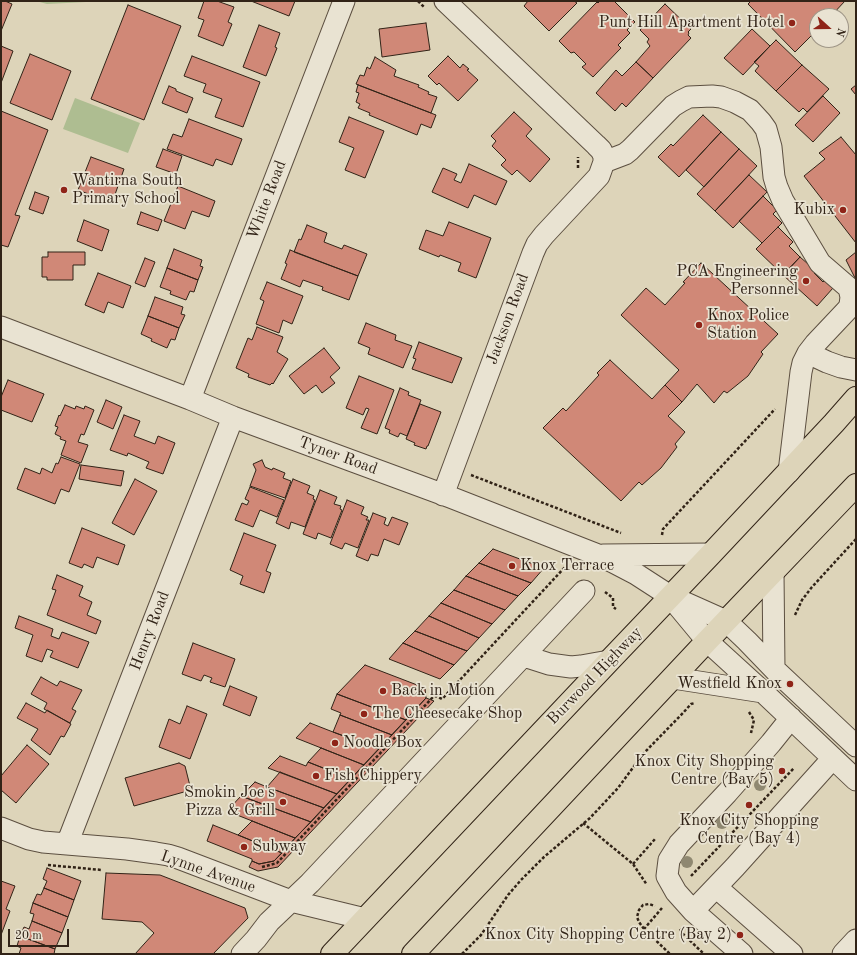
<!DOCTYPE html>
<html>
<head>
<meta charset="utf-8">
<style>
	body { margin:0 }
	#map { position:relative; width:857px; height:955px; overflow:hidden; background:#ddd4b9; font-family:"Old Standard TT",serif }
	canvas { display:block }
	.frame { position:absolute; inset:0; border:2px solid #312317; pointer-events:none }
	.north { position:absolute; left:809px; top:8px; width:40px; height:40px; box-sizing:border-box; background:#e9e3d2; border:1px solid #9f9687; border-radius:50%; rotate:111deg; font-size:11px; font-weight:700; line-height:16px; text-align:center; color:#312317 }
	.north::after { content:''; display:block; margin:auto; width:14px; height:18px; background:#8f2418; clip-path:polygon(50% 0,100% 100%,50% 72%,0 100%) }
	.scale { position:absolute; left:8px; top:929px; width:61px; height:18px; box-sizing:border-box; border:2px solid #312317; border-top:0; padding-left:5px; font-size:12px; line-height:14px; white-space:nowrap; color:#312317; -webkit-text-stroke:3px #e9e3d2; paint-order:stroke }
</style>
</head>
<body>
<div id="map">
<canvas width="857" height="955"></canvas>
<div class="frame"></div>
<div class="north">N</div>
<div class="scale">20 m</div>
</div>
<script>
const ctx = document.querySelector('canvas').getContext('2d');
ctx.lineJoin = 'round';
function paint(path, color) {
  ctx.fillStyle = color;
  ctx.fill(path, 'evenodd');
}
function poly(rows) {
  const path = new Path2D();
  for (const r of rows) {
    path.moveTo(r[0], r[1]);
    for (let i = 2; i < r.length; i += 2) path.lineTo(r[i], r[i + 1]);
  }
  return path;
}
function stroke(path, color, width, dash) {
  ctx.strokeStyle = color;
  ctx.lineWidth = width;
  ctx.lineCap = dash ? 'butt' : 'round';
  ctx.setLineDash(dash || []);
  ctx.stroke(path);
}
function drawText(font, color, halo, rows, align = 'center') {
  ctx.font = font + ' "Old Standard TT",serif';
  ctx.lineWidth = 3.5;
  ctx.setLineDash([]);
  ctx.textBaseline = 'middle';
  ctx.strokeStyle = halo;
  ctx.fillStyle = color;
  for (const [text, x, y, turn = 0] of rows) {
    ctx.save();
    ctx.translate(x, y);
    ctx.rotate((+turn || 0) * Math.PI / 180);
    ctx.textAlign = isNaN(turn) ? turn : align;
    if (halo) ctx.strokeText(text, 0, 0);
    ctx.fillText(text, 0, 0);
    ctx.restore();
  }
}
const green = poly([
	[36,1,89,1,86,2,47,4],
	[75,98,140,123,128,153,63,129]
]);
const building = poly([
	[1,1,5,1,12,4,1,31,1,1],
	[204,1,217,1,234,7,228,22,232,24,223,46,198,36,204,20,198,18,204,1],
	[251,1,295,1,289,16,251,1],
	[528,1,574,1,577,3,549,31,524,6,528,1],
	[600,1,614,1,635,22,627,30,630,33,618,45,621,48,593,77,582,67,586,64,574,52,571,53,559,41,597,2,598,3,600,1],
	[751,1,845,1,831,16,817,16,817,30,795,52,748,4,751,1],
	[665,4,691,29,688,32,689,33,688,35,691,38,653,78,636,62,650,46,647,42,649,39,640,30,665,4],
	[128,5,181,26,144,120,91,99,128,5],
	[426,23,430,50,382,57,379,29,426,23],
	[259,25,280,33,275,47,277,48,266,76,243,67,259,25],
	[752,29,770,46,743,75,724,58,752,29],
	[776,40,802,65,776,91,755,71,759,66,754,62,776,40],
	[1,46,13,51,1,83,1,46],
	[30,54,71,71,52,120,10,103,30,54],
	[192,56,260,82,243,127,215,117,222,99,203,92,206,84,184,76,192,56],
	[448,56,460,68,463,64,469,69,467,70,478,80,458,101,439,83,437,85,428,76,448,56],
	[375,57,396,70,394,76,419,85,418,87,429,92,428,94,437,97,431,113,356,84,360,75,364,76,367,67,370,69,375,57],
	[636,62,653,78,626,107,622,103,615,111,596,93,616,70,622,76,636,62],
	[802,65,829,89,807,112,803,108,799,112,776,91,802,65],
	[358,85,436,115,431,128,421,124,417,135,369,115,370,113,358,108,360,104,356,102,359,93,356,92,358,85],
	[856,85,856,95,851,89,856,85],
	[169,86,176,89,176,91,193,98,187,113,162,103,169,86],
	[823,96,840,113,813,142,795,125,823,96],
	[1,111,48,130,15,215,20,216,8,247,1,245,1,111],
	[514,112,532,129,526,136,550,159,530,182,517,170,512,175,501,165,506,160,492,146,496,141,491,136,514,112],
	[703,115,721,132,679,177,658,157,671,144,673,146,703,115],
	[349,117,384,131,365,178,345,170,354,148,339,142,349,117],
	[189,119,242,139,232,165,216,159,213,166,167,149,173,134,182,137,189,119],
	[721,132,739,149,704,187,686,170,721,132],
	[841,137,856,155,856,243,804,176,825,159,819,153,841,137],
	[163,149,182,156,176,174,156,167,163,149],
	[739,149,757,166,715,211,697,194,739,149],
	[91,157,124,169,112,203,78,190,91,157],
	[469,164,507,181,496,205,474,195,468,208,432,192,443,168,457,174,454,180,461,183,469,164],
	[749,175,767,192,733,228,715,211,749,175],
	[178,186,215,201,209,217,192,211,185,229,164,221,178,186],
	[35,192,49,197,43,214,29,209,35,192],
	[763,196,777,210,773,214,782,223,762,243,739,221,763,196],
	[141,212,162,220,158,231,137,224,141,212],
	[84,220,109,230,102,251,77,241,84,220],
	[449,222,491,238,476,278,458,271,461,263,440,255,439,257,419,249,426,230,443,236,449,222],
	[307,225,327,233,324,242,342,249,344,245,367,254,358,276,294,252,299,239,301,240,307,225],
	[778,227,793,242,789,246,800,257,783,275,756,249,778,227],
	[174,249,202,260,200,266,203,267,198,280,167,268,174,249],
	[290,250,358,276,349,300,322,290,323,287,303,280,300,287,281,279,287,264,285,263,290,250],
	[48,252,85,252,85,265,73,265,73,280,47,280,47,277,42,277,42,257,48,257,48,252],
	[856,252,856,280,846,260,856,252],
	[800,257,816,271,814,273,823,282,825,280,833,288,817,306,783,275,800,257],
	[145,258,155,262,145,287,135,283,145,258],
	[701,263,778,334,761,352,763,354,748,376,727,393,724,391,714,403,697,384,682,402,665,385,679,370,621,315,646,288,665,305,685,283,683,282,701,263],
	[167,268,198,280,194,292,190,291,186,300,170,294,171,291,160,287,167,268],
	[98,273,131,286,123,308,108,302,104,313,85,305,98,273],
	[267,282,303,296,292,324,283,320,279,333,256,324,264,301,260,299,267,282],
	[155,297,183,307,181,314,185,315,179,328,148,316,155,297],
	[148,316,179,328,175,340,171,339,167,348,151,341,152,339,141,334,148,316],
	[366,323,396,335,395,340,412,346,403,368,368,354,370,348,358,343,366,323],
	[257,327,283,337,277,352,288,359,273,384,272,383,270,385,248,377,249,374,236,368,248,338,252,340,257,327],
	[419,342,462,358,452,383,412,369,416,359,413,358,419,342],
	[324,348,340,368,330,377,335,383,322,393,316,385,304,394,289,376,324,348],
	[610,360,652,399,665,385,682,402,668,416,685,432,675,444,677,447,661,468,642,485,639,482,621,501,543,428,563,408,566,411,599,375,597,373,610,360],
	[359,376,394,390,377,434,361,428,369,409,366,408,363,415,346,408,359,376],
	[8,380,44,394,32,422,1,410,1,397,8,380],
	[400,388,409,392,408,395,421,400,407,436,400,433,398,437,389,433,390,430,385,428,400,388],
	[106,400,122,407,113,429,97,422,106,400],
	[420,404,441,412,428,446,427,446,426,449,414,445,415,443,406,439,420,404],
	[65,405,75,409,76,406,84,409,85,406,94,410,84,435,81,434,78,442,88,445,81,463,61,455,66,441,60,439,61,437,55,434,58,427,55,426,59,415,60,416,65,405],
	[124,415,140,421,134,436,155,444,158,436,175,443,163,474,146,468,149,462,128,453,127,456,110,450,124,415],
	[61,457,80,464,69,492,61,489,55,504,17,489,25,468,40,474,42,468,52,473,56,463,58,464,61,457],
	[262,460,265,467,272,470,273,468,285,473,283,478,291,481,285,498,250,486,256,470,253,464,262,460],
	[81,465,124,471,121,486,79,479,81,465],
	[135,479,157,491,134,535,112,523,135,479],
	[293,479,310,486,307,493,314,496,313,499,315,500,305,527,291,522,289,529,276,523,293,479],
	[250,487,284,500,277,517,260,510,253,527,235,520,242,503,247,505,249,501,245,499,250,487],
	[320,490,337,497,334,504,341,506,340,509,342,510,331,538,318,533,316,539,303,534,320,490],
	[347,500,364,507,361,514,368,517,366,520,369,520,358,548,345,543,342,549,330,544,347,500],
	[373,513,386,518,384,524,388,526,392,517,408,523,399,545,384,539,378,556,371,554,368,561,356,556,373,513],
	[82,528,125,545,118,565,97,557,93,568,84,564,82,568,69,563,82,528],
	[244,533,276,545,266,571,271,573,264,593,240,584,243,576,230,570,244,533],
	[493,549,544,568,531,583,479,563,493,549],
	[479,563,531,583,518,596,466,576,479,563],
	[57,575,83,586,79,596,92,602,87,615,101,621,96,634,47,615,56,590,52,589,57,575],
	[466,576,518,596,505,610,454,590,466,576],
	[454,590,505,610,492,624,441,603,454,590],
	[441,603,492,624,479,638,429,616,441,603],
	[19,616,53,629,51,636,59,639,62,632,89,642,78,668,50,657,53,651,47,649,42,662,26,656,33,635,15,628,19,616],
	[429,616,479,638,467,651,415,631,429,616],
	[415,631,467,651,454,665,403,643,415,631],
	[193,643,235,659,225,687,210,682,212,678,204,675,201,681,182,674,193,643],
	[403,643,454,665,440,679,389,659,403,643],
	[365,665,425,688,426,698,406,720,337,694,365,665],
	[41,677,57,686,60,681,82,690,72,709,76,711,70,723,44,709,47,703,31,694,41,677],
	[230,686,257,697,250,716,223,705,230,686],
	[337,694,406,720,392,735,340,715,341,713,331,709,337,694],
	[426,698,434,701,278,867,258,871,249,867,252,861,259,864,274,861,426,698],
	[26,703,45,713,47,710,71,724,64,737,61,736,50,755,31,740,38,729,17,718,26,703],
	[187,706,207,714,190,759,159,747,169,719,180,724,187,706],
	[340,715,392,735,379,749,333,732,340,715],
	[310,723,333,732,379,749,364,765,296,738,310,723],
	[27,745,49,764,16,803,1,790,1,776,27,745],
	[321,748,364,765,351,779,308,762,321,748],
	[280,756,306,766,308,762,351,779,337,794,268,768,280,756],
	[179,763,185,766,191,790,134,806,125,778,179,763],
	[280,772,337,794,324,808,267,787,280,772],
	[255,782,267,787,324,808,311,822,241,796,255,782],
	[241,796,311,822,295,838,227,811,241,796],
	[252,821,295,838,282,853,238,835,252,821],
	[213,825,238,835,282,853,274,861,259,864,252,861,252,859,207,841,213,825],
	[47,868,81,881,74,900,44,888,47,881,43,879,47,868],
	[106,873,160,875,245,908,248,918,213,954,135,954,154,933,142,922,102,919,106,873],
	[1,881,15,886,6,909,10,911,1,935,1,881],
	[44,888,74,900,68,917,33,903,37,894,41,895,44,888],
	[33,903,68,917,62,933,32,921,34,914,30,913,33,903],
	[32,921,62,933,55,949,20,936,24,927,29,929,32,921],
	[20,936,55,949,54,954,19,954,21,948,17,946,20,936]
]);
const path = poly([
	[418,1,425,8],
	[578,168,578,157],
	[471,475,621,533],
	[662,535,663,529,775,409],
	[605,592,613,598,613,607,616,609],
	[795,615,802,600,812,587,856,539],
	[749,712,754,720,751,733],
	[583,823,633,864,647,885],
	[633,864,655,839],
	[48,865,102,870],
	[262,867,277,863,433,697,436,696,442,699,444,697,566,566],
	[691,876,794,768],
	[662,908,644,929,670,954],
	[644,929,639,922,637,917,639,910,643,905,649,904,655,906],
	[680,929,683,934,704,954],
	[462,954,481,935,508,895,521,880,544,857,590,818,618,788,643,754,683,713,691,704,695,703]
]);
const minor = poly([
	[604,162,625,154,630,150,673,106,681,101,689,97,712,96,721,97,735,102,750,110,761,122,766,129,771,147,774,177,777,187,783,201,820,263,849,288,851,297,850,305,848,309,815,344,808,353,803,363,801,372,789,472],
	[1,327,190,399,233,417,450,497,598,555,613,562,636,574,670,596,726,621,747,641,774,669,856,746],
	[808,353,827,362,841,367,856,370],
	[190,399,344,1],
	[443,495,533,253,537,244,544,235,599,176,604,162,604,156,601,150,596,145,445,1],
	[603,555,711,554],
	[773,572,774,669],
	[673,600,707,641,763,692,856,780],
	[524,656,549,664,571,667,581,666,609,661],
	[673,678,763,692],
	[1,828,29,839,43,842,127,849,156,853,168,855,178,858,291,901,365,919],
	[67,844,233,417],
	[716,887,792,954],
	[693,911,735,867,833,758],
	[242,954,256,939,269,922,310,883,584,591],
	[742,954,693,911,676,892,667,876,669,860,679,844,727,793,771,743,791,718],
	[843,954,856,940]
]);
const highway = poly([
	[332,954,609,661,711,554,834,423,856,398],
	[413,954,707,641,856,485]
]);
const trees = [
	[760,785],
	[722,823],
	[687,862]
];
const markers = [
	[792,23,4,"#8f2418"],
	[64,190,4,"#8f2418"],
	[843,210,4,"#8f2418"],
	[806,281,4,"#8f2418"],
	[699,325,4,"#8f2418"],
	[512,566,4,"#8f2418"],
	[790,684,4,"#8f2418"],
	[383,691,4,"#8f2418"],
	[364,714,4,"#8f2418"],
	[335,743,4,"#8f2418"],
	[782,771,4,"#8f2418"],
	[316,776,4,"#8f2418"],
	[283,802,4,"#8f2418"],
	[749,805,4,"#8f2418"],
	[244,847,4,"#8f2418"],
	[740,935,4,"#8f2418"]
];
const poiNames = [
	["Punt Hill Apartment Hotel",784,23,"right"],
	["Wantirna South",72,181],
	["Primary School",72,199],
	["Kubix",835,210,"right"],
	["PCA Engineering",798,272,"right"],
	["Personnel",798,290,"right"],
	["Knox Police",707,316],
	["Station",707,334],
	["Knox Terrace",520,566],
	["Westfield Knox",782,684,"right"],
	["Back in Motion",391,691],
	["The Cheesecake Shop",372,714],
	["Noodle Box",343,743],
	["Knox City Shopping",774,762,"right"],
	["Centre (Bay 5)",774,780,"right"],
	["Fish Chippery",324,776],
	["Smokin Joe's",275,793,"right"],
	["Pizza & Grill",275,811,"right"],
	["Knox City Shopping",749,821,"center"],
	["Centre (Bay 4)",749,839,"center"],
	["Subway",252,847],
	["Knox City Shopping Centre (Bay 2)",732,935,"right"]
];
const streetNames = [
	["White Road",267,200,-69],
	["Jackson Road",508,319,-70],
	["Tyner Road",338,456,20],
	["Henry Road",150,631,-69],
	["Burwood Highway",595,676,-46],
	["Lynne Avenue",208,872,19]
];
paint(green, '#aebd91');
paint(building, '#d08877');
stroke(building, '#312317', 1);
stroke(minor, '#5c4f40', 23);
stroke(highway, '#312317', 24);
stroke(path, '#312317', 2.5, [3, 2]);
stroke(minor, '#e9e3d2', 21);
stroke(highway, '#ddd4b9', 22);
ctx.fillStyle = '#8f8871';
for (const [x, y] of trees) {
  ctx.beginPath();
  ctx.arc(x, y, 6, 0, 2 * Math.PI);
  ctx.fill();
}
for (const [x, y, r, color] of markers) {
  const dot = new Path2D();
  dot.arc(x, y, r, 0, 2 * Math.PI);
  ctx.fillStyle = color;
  ctx.fill(dot);
  stroke(dot, '#e9e3d2', 1.5);
}
drawText('16px', '#312317', '#e9e3d2', poiNames, 'left');
drawText('16px', '#312317', '#e9e3d2', streetNames);
</script>
</body>
</html>
